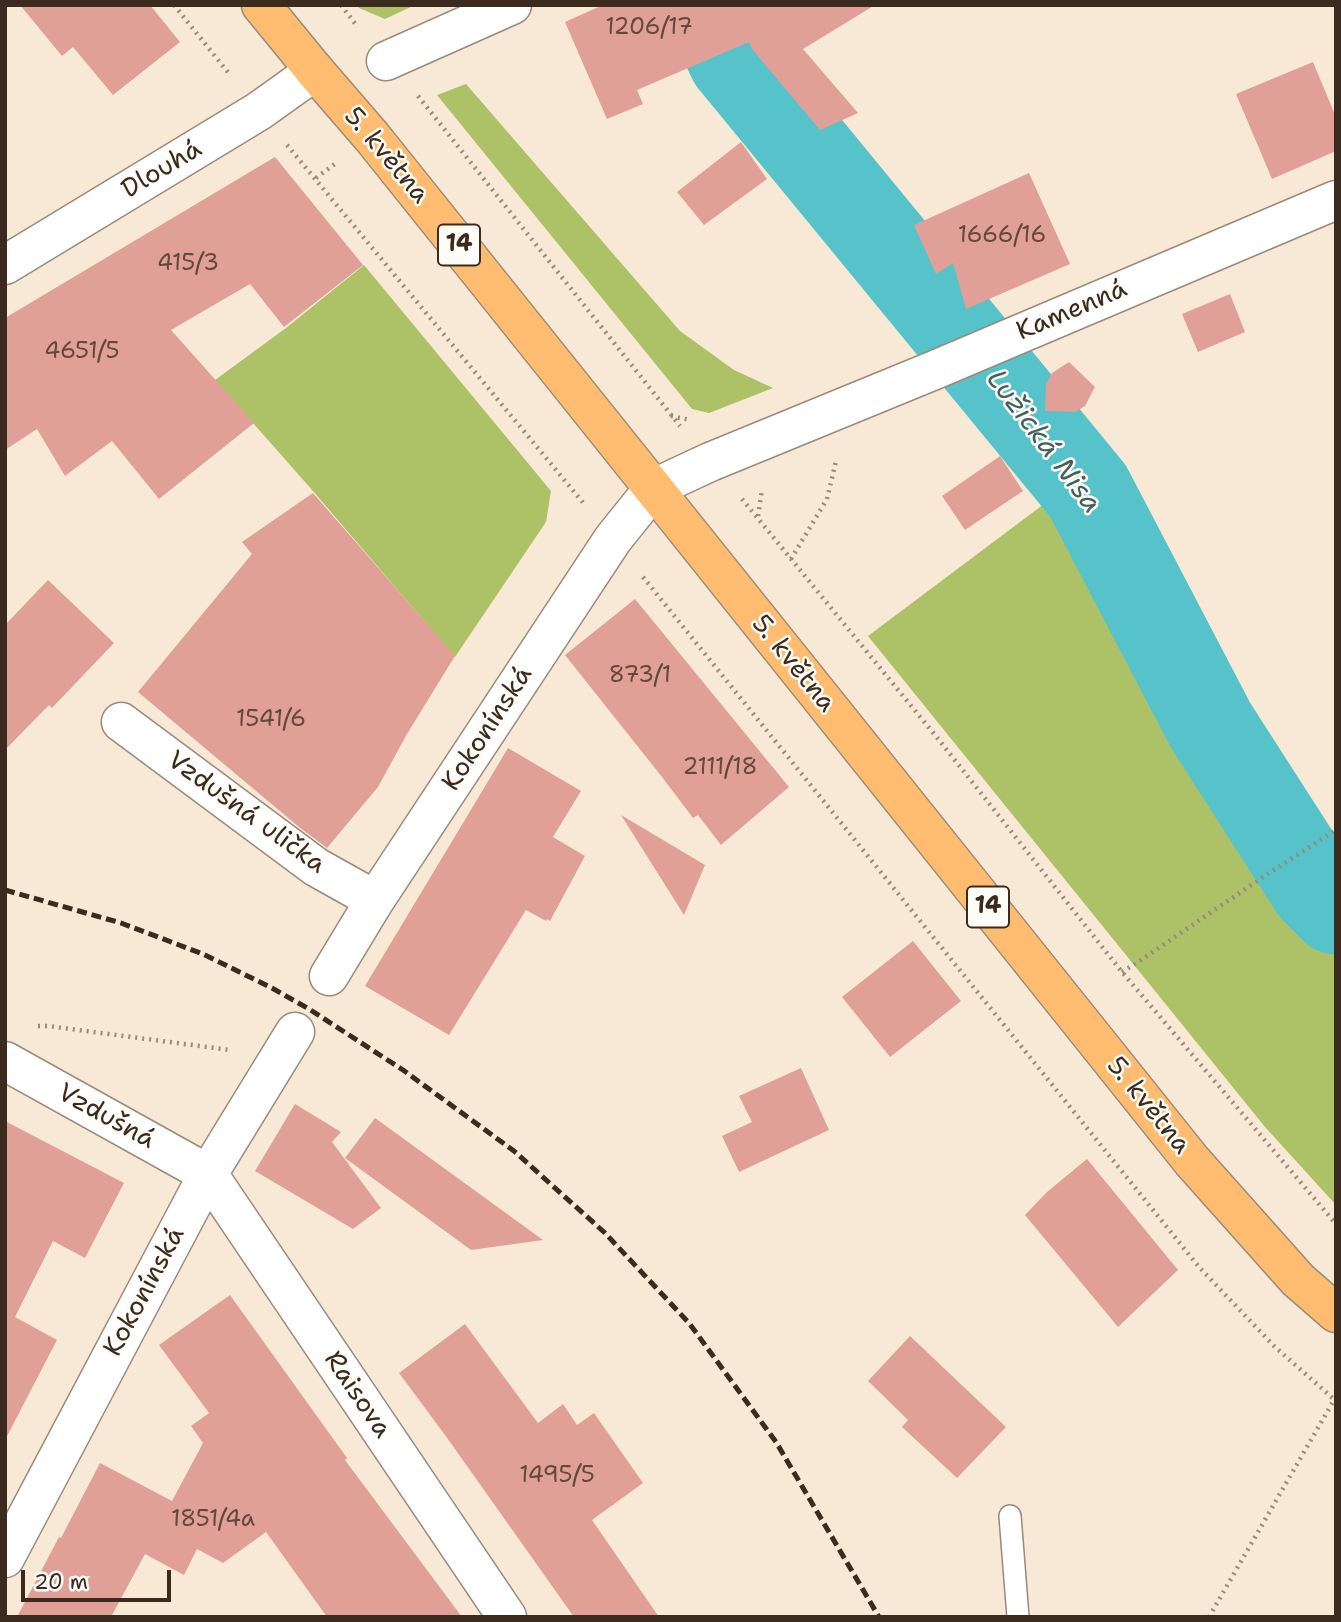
<!DOCTYPE html>
<html>
<head>
<meta charset="utf-8">
<style>
	body { margin:0 }
	#map { position:relative; width:1341px; height:1622px; overflow:hidden; background:#f7e9d5; font-family:"Shantell Sans",sans-serif }
	canvas { display:block }
	.frame { position:absolute; inset:0; border:7px solid #3b2a1e; pointer-events:none }
	.scale { position:absolute; left:21px; top:1570px; width:150px; height:32px; box-sizing:border-box; border:4px solid #3b2a1e; border-top:0; padding-left:9px; font-size:21px; line-height:24px; white-space:nowrap; color:#3b2a1e; -webkit-text-stroke:5px #fdfcf7; paint-order:stroke }
</style>
</head>
<body>
<div id="map">
<canvas width="1341" height="1622"></canvas>
<div class="frame"></div>
<div class="scale">20 m</div>
</div>
<script>
const ctx = document.querySelector('canvas').getContext('2d');
ctx.lineJoin = 'round';
function paint(path, color) {
  ctx.fillStyle = color;
  ctx.fill(path, 'evenodd');
}
function poly(rows) {
  const path = new Path2D();
  for (const r of rows) {
    path.moveTo(r[0], r[1]);
    for (let i = 2; i < r.length; i += 2) path.lineTo(r[i], r[i + 1]);
  }
  return path;
}
function stroke(path, color, width, dash) {
  ctx.strokeStyle = color;
  ctx.lineWidth = width;
  ctx.lineCap = dash ? 'butt' : 'round';
  ctx.setLineDash(dash || []);
  ctx.stroke(path);
}
function drawText(font, color, halo, rows, align = 'center') {
  ctx.font = font + ' "Shantell Sans",sans-serif';
  ctx.lineWidth = 5;
  ctx.setLineDash([]);
  ctx.textBaseline = 'middle';
  ctx.strokeStyle = halo;
  ctx.fillStyle = color;
  for (const [text, x, y, turn = 0] of rows) {
    ctx.save();
    ctx.translate(x, y);
    ctx.rotate((+turn || 0) * Math.PI / 180);
    ctx.textAlign = isNaN(turn) ? turn : align;
    if (halo) ctx.strokeText(text, 0, 0);
    ctx.fillText(text, 0, 0);
    ctx.restore();
  }
}
const green = poly([
	[357,5,415,5,385,19,359,8],
	[466,84,680,331,734,370,773,388,709,413,692,409,437,95],
	[364,265,551,491,546,522,455,657,313,491,215,380,286,328],
	[1056,495,1072,519,1123,621,1272,890,1336,949,1336,1205,1265,1127,868,636]
]);
const river = poly([
	[708,5,733,59,1088,491,1211,726,1315,888,1336,909]
]);
const building = poly([
	[20,5,150,5,180,42,113,95,73,47,62,56],
	[603,5,875,5,803,49,858,113,820,130,752,49,749,42,637,90,643,104,607,119,565,22],
	[1313,62,1336,117,1336,151,1272,179,1236,94],
	[741,142,767,179,704,225,677,192],
	[275,157,363,265,284,327,250,284,171,330,254,423,159,499,112,441,65,476,37,429,5,450,5,318],
	[1029,173,1070,264,966,309,953,263,936,274,914,225],
	[1230,294,1245,332,1198,352,1182,314],
	[1069,362,1095,387,1085,406,1075,412,1045,411,1046,384,1052,373],
	[1000,456,1023,491,965,530,942,496],
	[313,493,455,656,407,734,378,787,327,848,299,827,138,692,252,554,242,542],
	[48,580,114,643,52,708,49,705,5,750,5,625],
	[635,599,789,787,721,845,698,815,693,818,662,777,565,655],
	[508,748,581,791,553,837,585,856,550,921,547,919,546,921,526,910,449,1035,365,986],
	[621,815,705,865,684,915],
	[913,941,961,1001,890,1057,842,997],
	[801,1068,829,1130,739,1172,722,1136,752,1122,739,1096],
	[295,1104,341,1132,332,1142,381,1208,353,1229,255,1171],
	[375,1118,543,1240,471,1250,345,1158],
	[5,1121,124,1183,85,1258,53,1241,15,1317,57,1340,5,1440],
	[1087,1159,1178,1270,1118,1327,1025,1215,1047,1192],
	[230,1295,347,1458,345,1460,462,1617,327,1617,266,1532,223,1563,197,1549,184,1575,145,1554,111,1617,17,1617,59,1537,61,1538,100,1463,172,1501,203,1443,191,1426,209,1413,159,1345],
	[465,1324,538,1423,563,1404,577,1425,594,1413,643,1483,592,1520,659,1617,574,1617,445,1435,399,1373],
	[910,1336,1006,1427,957,1478,902,1427,908,1420,868,1381]
]);
const path = poly([
	[174,5,231,76],
	[341,5,357,26],
	[418,96,680,426],
	[287,145,585,505],
	[316,178,336,163],
	[671,416,690,420],
	[742,499,939,740,1122,972,1336,1224],
	[758,516,762,490],
	[791,559,827,499,836,461],
	[643,577,1199,1267,1274,1346,1336,1401],
	[1122,972,1135,964,1269,873,1336,830],
	[38,1026,48,1026,230,1050],
	[1209,1617,1334,1400]
]);
const lane = poly([
	[1010,1516,1018,1617]
]);
const street = poly([
	[386,61,512,5],
	[5,265,259,111,315,71],
	[121,722,316,867,375,900],
	[329,976,375,900,613,539,654,488,710,462,937,369,1336,200],
	[5,1061,208,1174,507,1617],
	[5,1558,208,1174,295,1032]
]);
const primary = poly([
	[261,5,315,71,372,137,1192,1161,1298,1280,1336,1313]
]);
const rail = poly([
	[5,890,121,923,203,954,272,988,309,1009,403,1070,514,1151,605,1233,689,1323,776,1442,879,1617]
]);
const numberNames = [
	["1206/17",649,28],
	["1666/16",1002,236],
	["415/3",188,264],
	["4651/5",82,352],
	["873/1",640,676],
	["1541/6",271,720],
	["2111/18",720,768],
	["1495/5",557,1476],
	["1851/4a",213,1520]
];
const shields = [
	[459,245,42],
	[988,907,42]
];
const shieldNames = [
	["14",459,245],
	["14",988,907]
];
const streetNames = [
	["5. května",386,156,50],
	["Dlouhá",162,170,-31],
	["Kamenná",1072,311,-23],
	["5. května",793,664,51],
	["Kokonínská",488,729,-57],
	["Vzdušná ulička",246,813,36],
	["5. května",1148,1106,51],
	["Vzdušná",106,1117,29],
	["Kokonínská",145,1292,-62],
	["Raisova",357,1395,56]
];
const waterNames = [
	["Lužická Nisa",1043,442,53]
];
paint(green, '#adc166');
stroke(river, '#55c3c9', 91);
paint(building, '#e0a097');
stroke(lane, '#998a7a', 24);
stroke(street, '#998a7a', 41);
stroke(primary, '#998a7a', 41);
stroke(path, '#998a7a', 4.5, [2, 5]);
stroke(lane, '#fff', 21);
stroke(street, '#fff', 38);
stroke(primary, '#febc70', 38);
stroke(rail, '#3b2a1e', 5, [10, 5]);
drawText('23px', '#64483c', null, numberNames);
for (const [x, y, w] of shields) {
  const box = new Path2D();
  box.roundRect(x - w / 2, y - 20.5, w, 41, 5);
  ctx.fillStyle = '#fdfcf7';
  ctx.fill(box);
  stroke(box, '#3b2a1e', 2);
}
drawText('bold 24px', '#3b2a1e', null, shieldNames);
drawText('26px', '#3b2a1e', '#fdfcf7', streetNames);
drawText('italic 28px', '#44605a', '#fdfcf7', waterNames);
</script>
</body>
</html>
